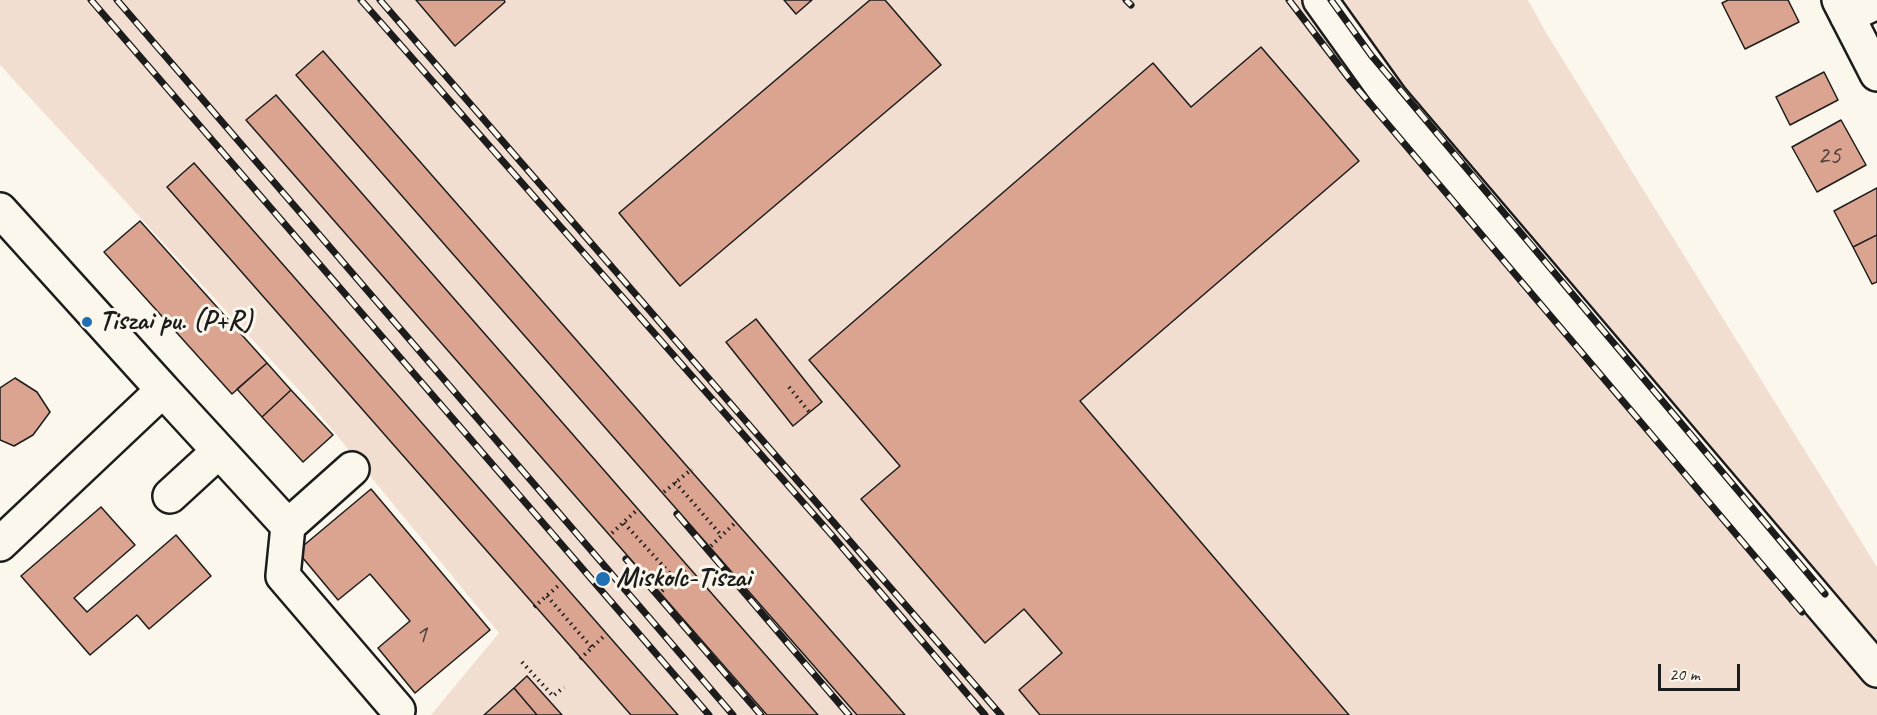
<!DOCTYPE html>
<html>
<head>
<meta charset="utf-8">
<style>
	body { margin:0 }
	#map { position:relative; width:1877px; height:715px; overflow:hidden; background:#fbf7ec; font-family:Caveat,sans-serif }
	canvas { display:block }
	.scale { position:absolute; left:1658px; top:664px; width:82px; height:27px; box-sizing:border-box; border:3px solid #1c1c1c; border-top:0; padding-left:8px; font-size:18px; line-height:21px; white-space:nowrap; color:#1c1c1c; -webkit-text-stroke:4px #fbf7ec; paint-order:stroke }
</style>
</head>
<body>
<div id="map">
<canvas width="1877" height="715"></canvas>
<div class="scale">20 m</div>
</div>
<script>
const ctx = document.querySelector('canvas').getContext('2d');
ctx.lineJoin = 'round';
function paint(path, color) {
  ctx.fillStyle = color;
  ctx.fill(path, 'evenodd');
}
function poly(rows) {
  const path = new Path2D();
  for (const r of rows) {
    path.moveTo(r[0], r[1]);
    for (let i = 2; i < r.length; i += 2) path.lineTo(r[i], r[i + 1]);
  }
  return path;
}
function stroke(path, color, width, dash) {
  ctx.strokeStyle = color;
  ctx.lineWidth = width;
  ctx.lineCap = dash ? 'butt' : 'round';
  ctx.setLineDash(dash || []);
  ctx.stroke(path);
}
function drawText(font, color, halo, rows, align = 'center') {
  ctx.font = font + ' Caveat,sans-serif';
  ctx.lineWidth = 6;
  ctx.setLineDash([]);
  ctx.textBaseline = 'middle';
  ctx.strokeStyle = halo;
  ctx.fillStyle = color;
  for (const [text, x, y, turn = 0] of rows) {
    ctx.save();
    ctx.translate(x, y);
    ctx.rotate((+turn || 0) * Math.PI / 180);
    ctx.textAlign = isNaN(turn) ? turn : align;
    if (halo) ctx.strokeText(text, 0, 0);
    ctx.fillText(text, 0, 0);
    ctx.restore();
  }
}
const built = poly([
	[0,0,1528,0,1545,31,1877,567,1877,715,431,715,499,633,307,399,0,65]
]);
const building = poly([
	[416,0,504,0,505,2,455,46,416,0],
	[784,0,812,0,796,14,784,0],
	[870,0,885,0,941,65,680,286,619,213,870,0],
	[1728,0,1788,0,1799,22,1745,49,1722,3,1728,0],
	[1261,47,1359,161,1080,401,1349,715,1040,715,1019,690,1062,653,1024,609,985,643,861,499,900,466,809,360,1153,63,1191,107,1261,47],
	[323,51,905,715,857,715,296,75,323,51],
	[1824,72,1838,100,1790,125,1776,97,1824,72],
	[276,95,818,715,767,715,246,120,276,95],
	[1841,120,1866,165,1817,192,1792,147,1841,120],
	[194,163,678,715,631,715,167,187,194,163],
	[1877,188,1877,235,1853,247,1834,211,1877,188],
	[140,221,267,363,232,394,104,252,140,221],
	[1877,235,1877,282,1872,284,1853,247,1877,235],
	[756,319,822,402,793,426,726,342,756,319],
	[267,363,291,390,262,417,237,389,267,363],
	[15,378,37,392,50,412,33,435,14,446,0,440,0,388,15,378],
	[291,390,333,435,303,462,262,417,291,390],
	[371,489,490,630,415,693,378,648,410,621,370,574,338,600,297,551,371,489],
	[101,507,135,545,74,598,87,612,176,535,211,576,149,629,137,615,90,655,21,576,101,507],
	[527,676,562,715,537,715,514,688,527,676],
	[514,688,537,715,484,715,514,688]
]);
const path = poly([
	[789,387,810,413],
	[675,482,721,535],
	[664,492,692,469],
	[624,523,675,579],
	[612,533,637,510],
	[711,546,737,521],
	[662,591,688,568],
	[547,596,592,648],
	[534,607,559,585],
	[580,659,604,636],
	[522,662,553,696,564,687]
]);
const minor = poly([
	[1320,0,1391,99,1877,670],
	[1839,0,1877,74],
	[1847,16,1877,2],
	[0,210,163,390,0,544],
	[163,390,288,526],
	[352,469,288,526,283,576,398,710],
	[170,496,219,451]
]);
const rail = poly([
	[91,0,709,715],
	[117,0,733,715],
	[361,0,830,533,985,715],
	[380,0,1001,715],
	[1126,0,1131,5],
	[1289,0,1351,81,1802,612],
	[1331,0,1371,55,1825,594],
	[677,514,849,715],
	[626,559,761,715]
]);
const markers = [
	[87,322,6,"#1f6fb2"],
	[603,579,8,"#1f6fb2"]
];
const numberNames = [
	["25",1829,156],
	["1",421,635]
];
const poiNames = [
	["Tiszai pu. (P+R)",99,322],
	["Miskolc-Tiszai",616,579]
];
paint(built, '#f1ded1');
paint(building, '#daa491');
stroke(building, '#1c1c1c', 1.5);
stroke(minor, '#1c1c1c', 38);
stroke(path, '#1c1c1c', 4, [1.5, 4.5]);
stroke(minor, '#fbf7ec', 33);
stroke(rail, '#1c1c1c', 7);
stroke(rail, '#fbf7ec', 4.5, [14]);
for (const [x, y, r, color] of markers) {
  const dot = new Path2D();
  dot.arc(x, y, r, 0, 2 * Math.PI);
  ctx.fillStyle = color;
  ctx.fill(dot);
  stroke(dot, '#fbf7ec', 2);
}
drawText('26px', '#4c3e39', null, numberNames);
drawText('bold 28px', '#1c1c1c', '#fbf7ec', poiNames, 'left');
</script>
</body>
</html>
